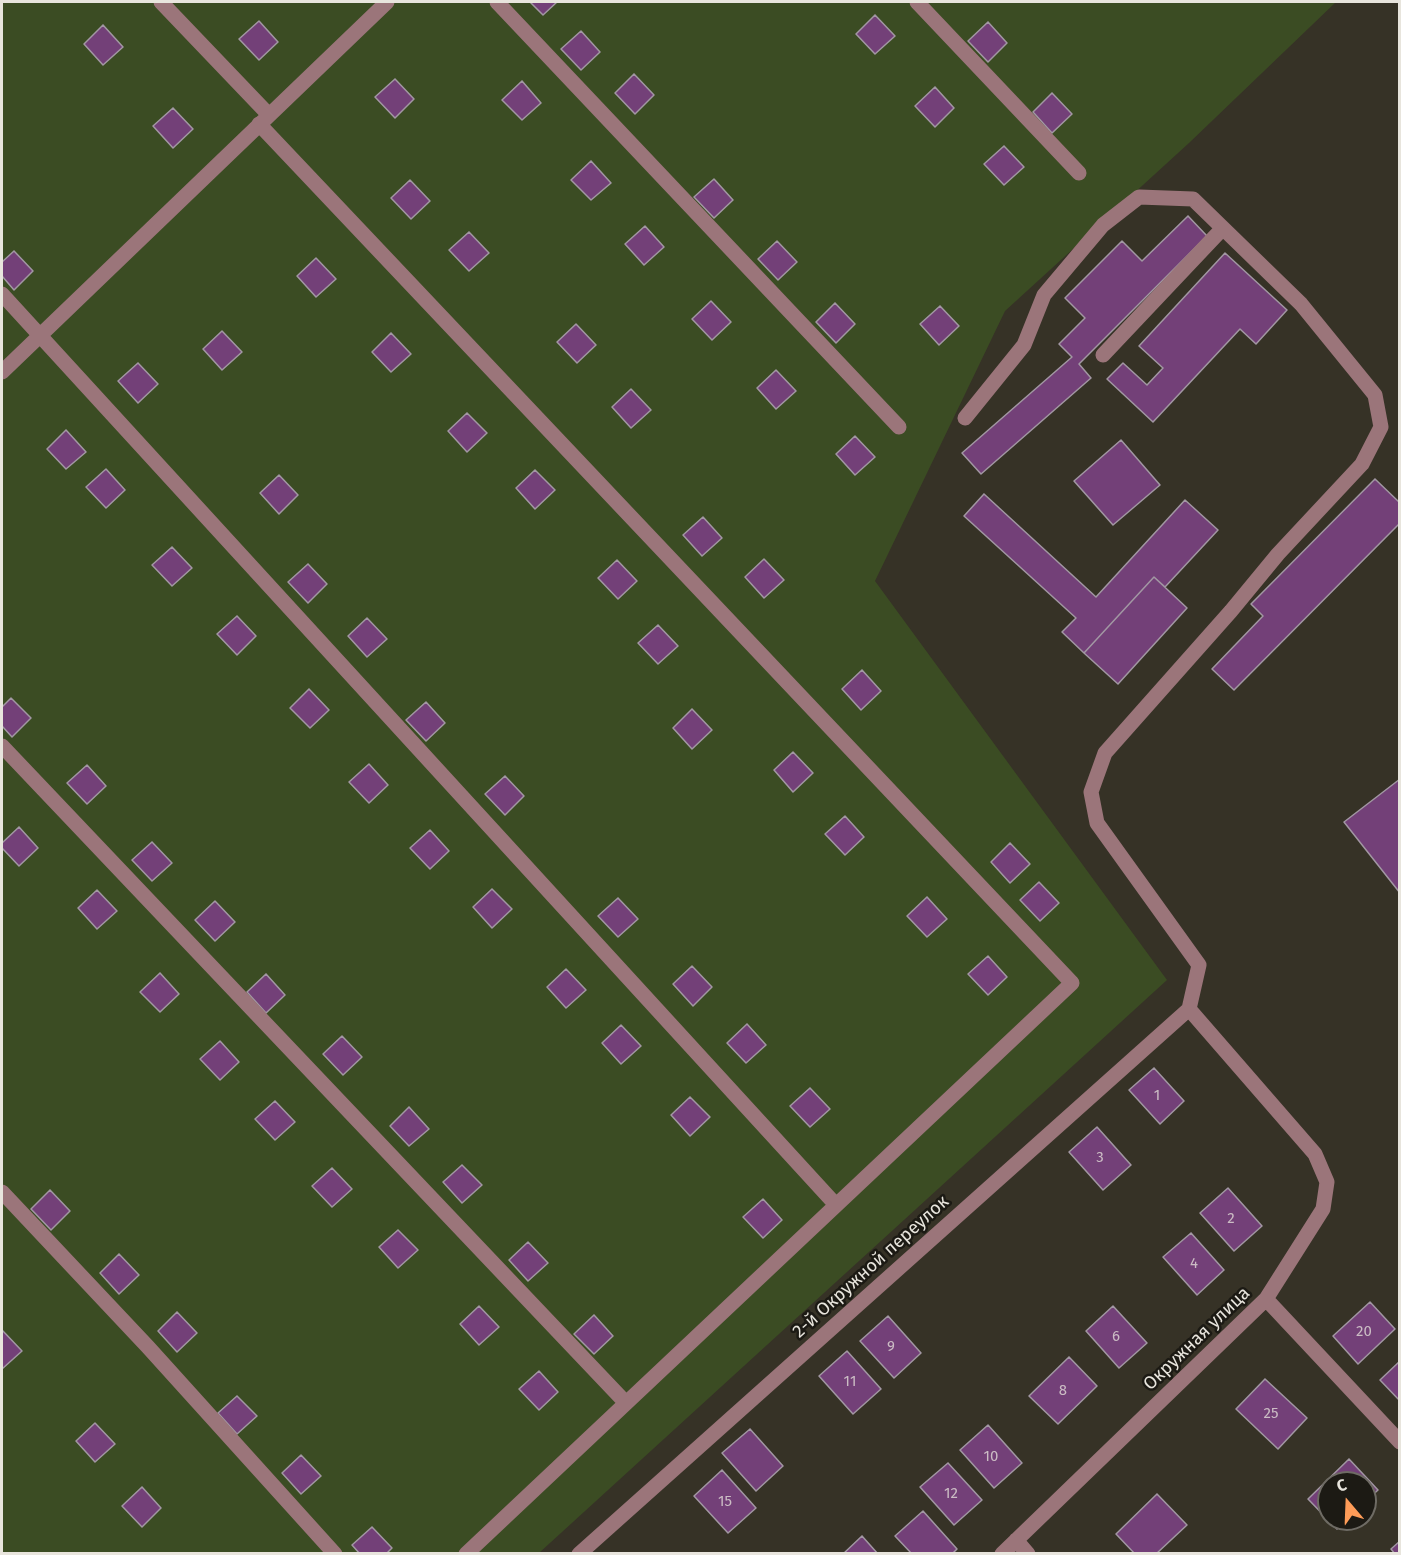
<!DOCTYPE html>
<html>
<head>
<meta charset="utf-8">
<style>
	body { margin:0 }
	#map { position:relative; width:1401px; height:1555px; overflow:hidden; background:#363226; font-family:"Fira Sans",sans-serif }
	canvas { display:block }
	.frame { position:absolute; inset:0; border:3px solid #e8e5dd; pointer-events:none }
	.north { position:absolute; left:1317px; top:1471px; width:60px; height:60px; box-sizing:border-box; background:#1c1a14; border:2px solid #6e6b64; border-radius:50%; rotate:341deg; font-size:16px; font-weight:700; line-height:24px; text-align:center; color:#e8e5dd }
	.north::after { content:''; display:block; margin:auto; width:21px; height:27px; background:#fe9c58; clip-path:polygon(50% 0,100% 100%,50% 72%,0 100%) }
</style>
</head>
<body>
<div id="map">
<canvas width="1401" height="1555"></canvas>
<div class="frame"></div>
<div class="north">С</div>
</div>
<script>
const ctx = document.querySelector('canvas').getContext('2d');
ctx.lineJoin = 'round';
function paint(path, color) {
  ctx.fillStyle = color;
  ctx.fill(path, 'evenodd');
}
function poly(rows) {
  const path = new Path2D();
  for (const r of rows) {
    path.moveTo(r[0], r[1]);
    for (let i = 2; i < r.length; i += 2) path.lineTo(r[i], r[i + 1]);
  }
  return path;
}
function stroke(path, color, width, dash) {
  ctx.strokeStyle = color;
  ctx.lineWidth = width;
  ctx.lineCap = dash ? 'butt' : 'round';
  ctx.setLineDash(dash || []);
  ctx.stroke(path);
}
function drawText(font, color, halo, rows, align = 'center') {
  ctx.font = font + ' "Fira Sans",sans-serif';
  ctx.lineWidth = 5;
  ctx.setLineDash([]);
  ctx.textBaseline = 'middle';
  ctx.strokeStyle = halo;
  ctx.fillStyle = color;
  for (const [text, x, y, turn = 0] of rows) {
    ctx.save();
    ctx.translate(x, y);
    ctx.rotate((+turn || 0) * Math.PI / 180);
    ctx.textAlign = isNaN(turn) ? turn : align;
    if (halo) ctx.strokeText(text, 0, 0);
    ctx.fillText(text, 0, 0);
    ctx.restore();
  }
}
const green = poly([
	[2,2,1336,2,1189,143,1005,311,875,581,1167,980,539,1553,2,1554]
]);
const building = poly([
	[530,2,557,2,543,15,530,2],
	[875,15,895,36,875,54,856,34,875,15],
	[259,21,278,42,259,60,239,39,259,21],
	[988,22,1007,43,988,62,968,41,988,22],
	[103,25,123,47,103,65,84,44,103,25],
	[581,31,600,52,581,70,561,49,581,31],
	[634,74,654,95,635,114,615,93,634,74],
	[395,79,414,99,395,118,375,97,395,79],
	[522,81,541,103,522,120,502,100,522,81],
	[935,87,954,108,935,127,915,106,935,87],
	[1052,93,1072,114,1052,133,1033,112,1052,93],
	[173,108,193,129,173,148,153,126,173,108],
	[1004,146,1024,167,1004,185,984,164,1004,146],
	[591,161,611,183,591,200,571,180,591,161],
	[714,179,733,200,714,218,694,197,714,179],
	[410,180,430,201,411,219,391,198,410,180],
	[1188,216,1207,236,1079,364,1091,378,981,474,962,453,1072,357,1059,344,1085,318,1065,298,1122,241,1142,261,1188,216],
	[645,226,664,247,644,265,625,244,645,226],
	[469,232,489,253,469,271,449,250,469,232],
	[777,241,797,262,778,280,758,259,777,241],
	[14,251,33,271,14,290,2,276,2,262,14,251],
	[1225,253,1287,310,1256,344,1240,329,1153,422,1107,379,1123,363,1147,385,1163,368,1139,346,1225,253],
	[316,258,336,279,316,297,297,276,316,258],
	[711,301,731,322,712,340,692,319,711,301],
	[835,303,855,324,836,343,816,322,835,303],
	[940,306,959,326,939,345,920,324,940,306],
	[576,324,596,345,577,363,557,342,576,324],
	[222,331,242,352,222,370,203,349,222,331],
	[391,333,411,354,391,372,372,352,391,333],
	[138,363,158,384,138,403,118,381,138,363],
	[776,370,796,391,776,409,757,388,776,370],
	[631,389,651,410,631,428,612,407,631,389],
	[467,413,487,433,467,452,448,431,467,413],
	[66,430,86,452,66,469,47,449,66,430],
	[855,436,875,457,855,475,836,454,855,436],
	[1121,440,1160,485,1113,525,1074,481,1121,440],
	[106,469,125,490,106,508,86,487,106,469],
	[535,470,555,490,535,509,516,488,535,470],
	[279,475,298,495,279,514,260,493,279,475],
	[1375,479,1400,503,1400,523,1234,690,1212,669,1263,616,1251,604,1375,479],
	[984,494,1096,597,1185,500,1218,530,1165,587,1154,577,1084,653,1062,632,1076,618,964,516,984,494],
	[703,517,722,538,702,556,683,535,703,517],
	[172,547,192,568,172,586,152,565,172,547],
	[764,559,784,580,764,598,745,577,764,559],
	[617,560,637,581,618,599,598,578,617,560],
	[308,564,327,584,308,603,288,582,308,564],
	[1154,577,1187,608,1118,684,1084,653,1154,577],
	[237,616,256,636,237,655,217,634,237,616],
	[367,618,387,639,367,657,348,636,367,618],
	[658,625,678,646,658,664,638,643,658,625],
	[862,670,881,691,861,710,842,689,862,670],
	[309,689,329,710,310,728,290,708,309,689],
	[11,698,31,718,12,737,2,726,2,707,11,698],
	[426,702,445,723,426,741,406,720,426,702],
	[692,709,712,730,692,749,673,728,692,709],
	[793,752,813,773,793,792,774,770,793,752],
	[369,764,388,785,369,803,349,782,369,764],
	[87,765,106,786,87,804,67,783,87,765],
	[505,776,524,796,505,815,485,794,505,776],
	[1400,779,1400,893,1344,822,1400,779],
	[845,816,864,837,845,855,825,834,845,816],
	[19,827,38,848,19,866,2,848,2,843,19,827],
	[430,830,449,851,430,869,410,848,430,830],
	[152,842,172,863,152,881,132,860,152,842],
	[1010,843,1030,864,1010,883,991,862,1010,843],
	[1039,882,1059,903,1040,921,1020,900,1039,882],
	[492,889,512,909,492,928,473,907,492,889],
	[97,890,117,911,97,929,78,908,97,890],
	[927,897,947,919,927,937,907,916,927,897],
	[618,898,638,919,618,937,598,916,618,898],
	[215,901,235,922,215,941,195,920,215,901],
	[988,956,1007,977,988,995,968,974,988,956],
	[692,966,712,987,693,1006,673,984,692,966],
	[566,969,586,990,566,1008,547,987,566,969],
	[160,973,179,994,160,1012,140,992,160,973],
	[266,974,285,995,266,1013,247,992,266,974],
	[747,1024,766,1045,746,1063,727,1043,747,1024],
	[621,1025,641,1046,621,1064,602,1043,621,1025],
	[342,1036,362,1057,343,1075,323,1054,342,1036],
	[220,1041,239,1062,220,1080,200,1059,220,1041],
	[1154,1068,1184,1101,1160,1124,1129,1090,1154,1068],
	[810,1088,830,1109,810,1127,790,1106,810,1088],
	[690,1097,710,1117,690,1136,671,1115,690,1097],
	[275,1101,295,1122,275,1140,255,1119,275,1101],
	[409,1107,429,1129,409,1146,390,1126,409,1107],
	[1097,1127,1131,1165,1103,1190,1069,1152,1097,1127],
	[462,1165,482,1185,462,1203,443,1182,462,1165],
	[332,1168,352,1189,332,1207,312,1186,332,1168],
	[1228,1188,1262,1226,1234,1251,1200,1213,1228,1188],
	[50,1190,70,1211,51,1230,31,1209,50,1190],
	[763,1199,782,1220,763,1238,743,1217,763,1199],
	[398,1230,418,1250,398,1268,379,1247,398,1230],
	[1191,1233,1224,1270,1197,1295,1163,1257,1191,1233],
	[528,1242,548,1263,528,1281,509,1260,528,1242],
	[119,1254,139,1275,119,1294,100,1273,119,1254],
	[1370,1302,1395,1329,1358,1364,1333,1336,1370,1302],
	[479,1306,499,1327,479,1345,460,1324,479,1306],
	[1113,1306,1147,1343,1119,1368,1086,1331,1113,1306],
	[177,1312,197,1333,177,1352,158,1331,177,1312],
	[594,1315,613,1336,594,1354,574,1334,594,1315],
	[888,1316,921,1353,894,1378,860,1341,888,1316],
	[2,1330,22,1351,2,1369,2,1330],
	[847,1351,881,1389,853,1414,819,1376,847,1351],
	[1069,1357,1097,1386,1058,1424,1029,1396,1069,1357],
	[1400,1361,1400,1401,1380,1380,1400,1361],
	[539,1371,558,1392,539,1410,519,1389,539,1371],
	[1265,1379,1307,1418,1278,1449,1236,1409,1265,1379],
	[237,1396,257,1416,237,1434,218,1413,237,1396],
	[95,1423,115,1444,95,1462,76,1441,95,1423],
	[988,1425,1022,1463,994,1488,960,1450,988,1425],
	[750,1429,783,1466,756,1491,722,1453,750,1429],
	[301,1455,321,1476,301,1494,282,1473,301,1455],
	[1349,1459,1378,1490,1365,1502,1365,1483,1329,1483,1329,1519,1347,1519,1337,1529,1308,1499,1349,1459],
	[948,1463,982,1500,954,1525,920,1487,948,1463],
	[722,1470,756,1508,728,1533,694,1496,722,1470],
	[142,1487,161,1508,142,1527,122,1506,142,1487],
	[1157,1494,1187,1525,1156,1554,1135,1554,1116,1534,1157,1494],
	[923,1511,957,1549,952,1554,912,1554,895,1536,923,1511],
	[372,1527,392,1548,386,1554,360,1554,352,1545,372,1527],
	[862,1536,878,1554,843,1554,862,1536],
	[1400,1541,1400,1554,1395,1554,1391,1549,1400,1541]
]);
const minor = poly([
	[161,2,269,115],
	[497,2,899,427],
	[917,2,1079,173],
	[259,124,1072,983,466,1554],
	[2,294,836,1205],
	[1103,355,1223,228],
	[2,372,387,2],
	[965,418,1024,345,1044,295,1103,225,1139,197,1193,199,1301,304,1375,395,1381,427,1362,464,1278,554,1231,611,1105,753,1091,792,1097,823,1199,965,1189,1009],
	[2,746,626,1403],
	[2,1192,148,1347,335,1554],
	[1266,1299,1400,1442],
	[1016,1540,1028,1554],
	[579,1554,1189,1009],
	[1002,1554,1266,1299,1323,1209,1327,1182,1315,1154,1189,1009]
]);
const numberNames = [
	["1",1157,1096],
	["3",1100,1158],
	["2",1231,1219],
	["4",1194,1264],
	["20",1364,1332],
	["6",1116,1337],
	["9",891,1347],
	["11",850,1382],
	["8",1063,1391],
	["25",1271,1414],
	["10",991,1457],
	["12",951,1494],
	["15",725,1502]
];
const streetNames = [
	["2-й Окружной переулок",871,1267,-42],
	["Окружная улица",1197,1339,-44]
];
paint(green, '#3b4c23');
paint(building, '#734078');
stroke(building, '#a297a3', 1.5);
stroke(minor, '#9b757a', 15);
drawText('15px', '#cbbcc4', null, numberNames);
drawText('18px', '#e8e5dd', '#1c1a14', streetNames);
</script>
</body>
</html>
